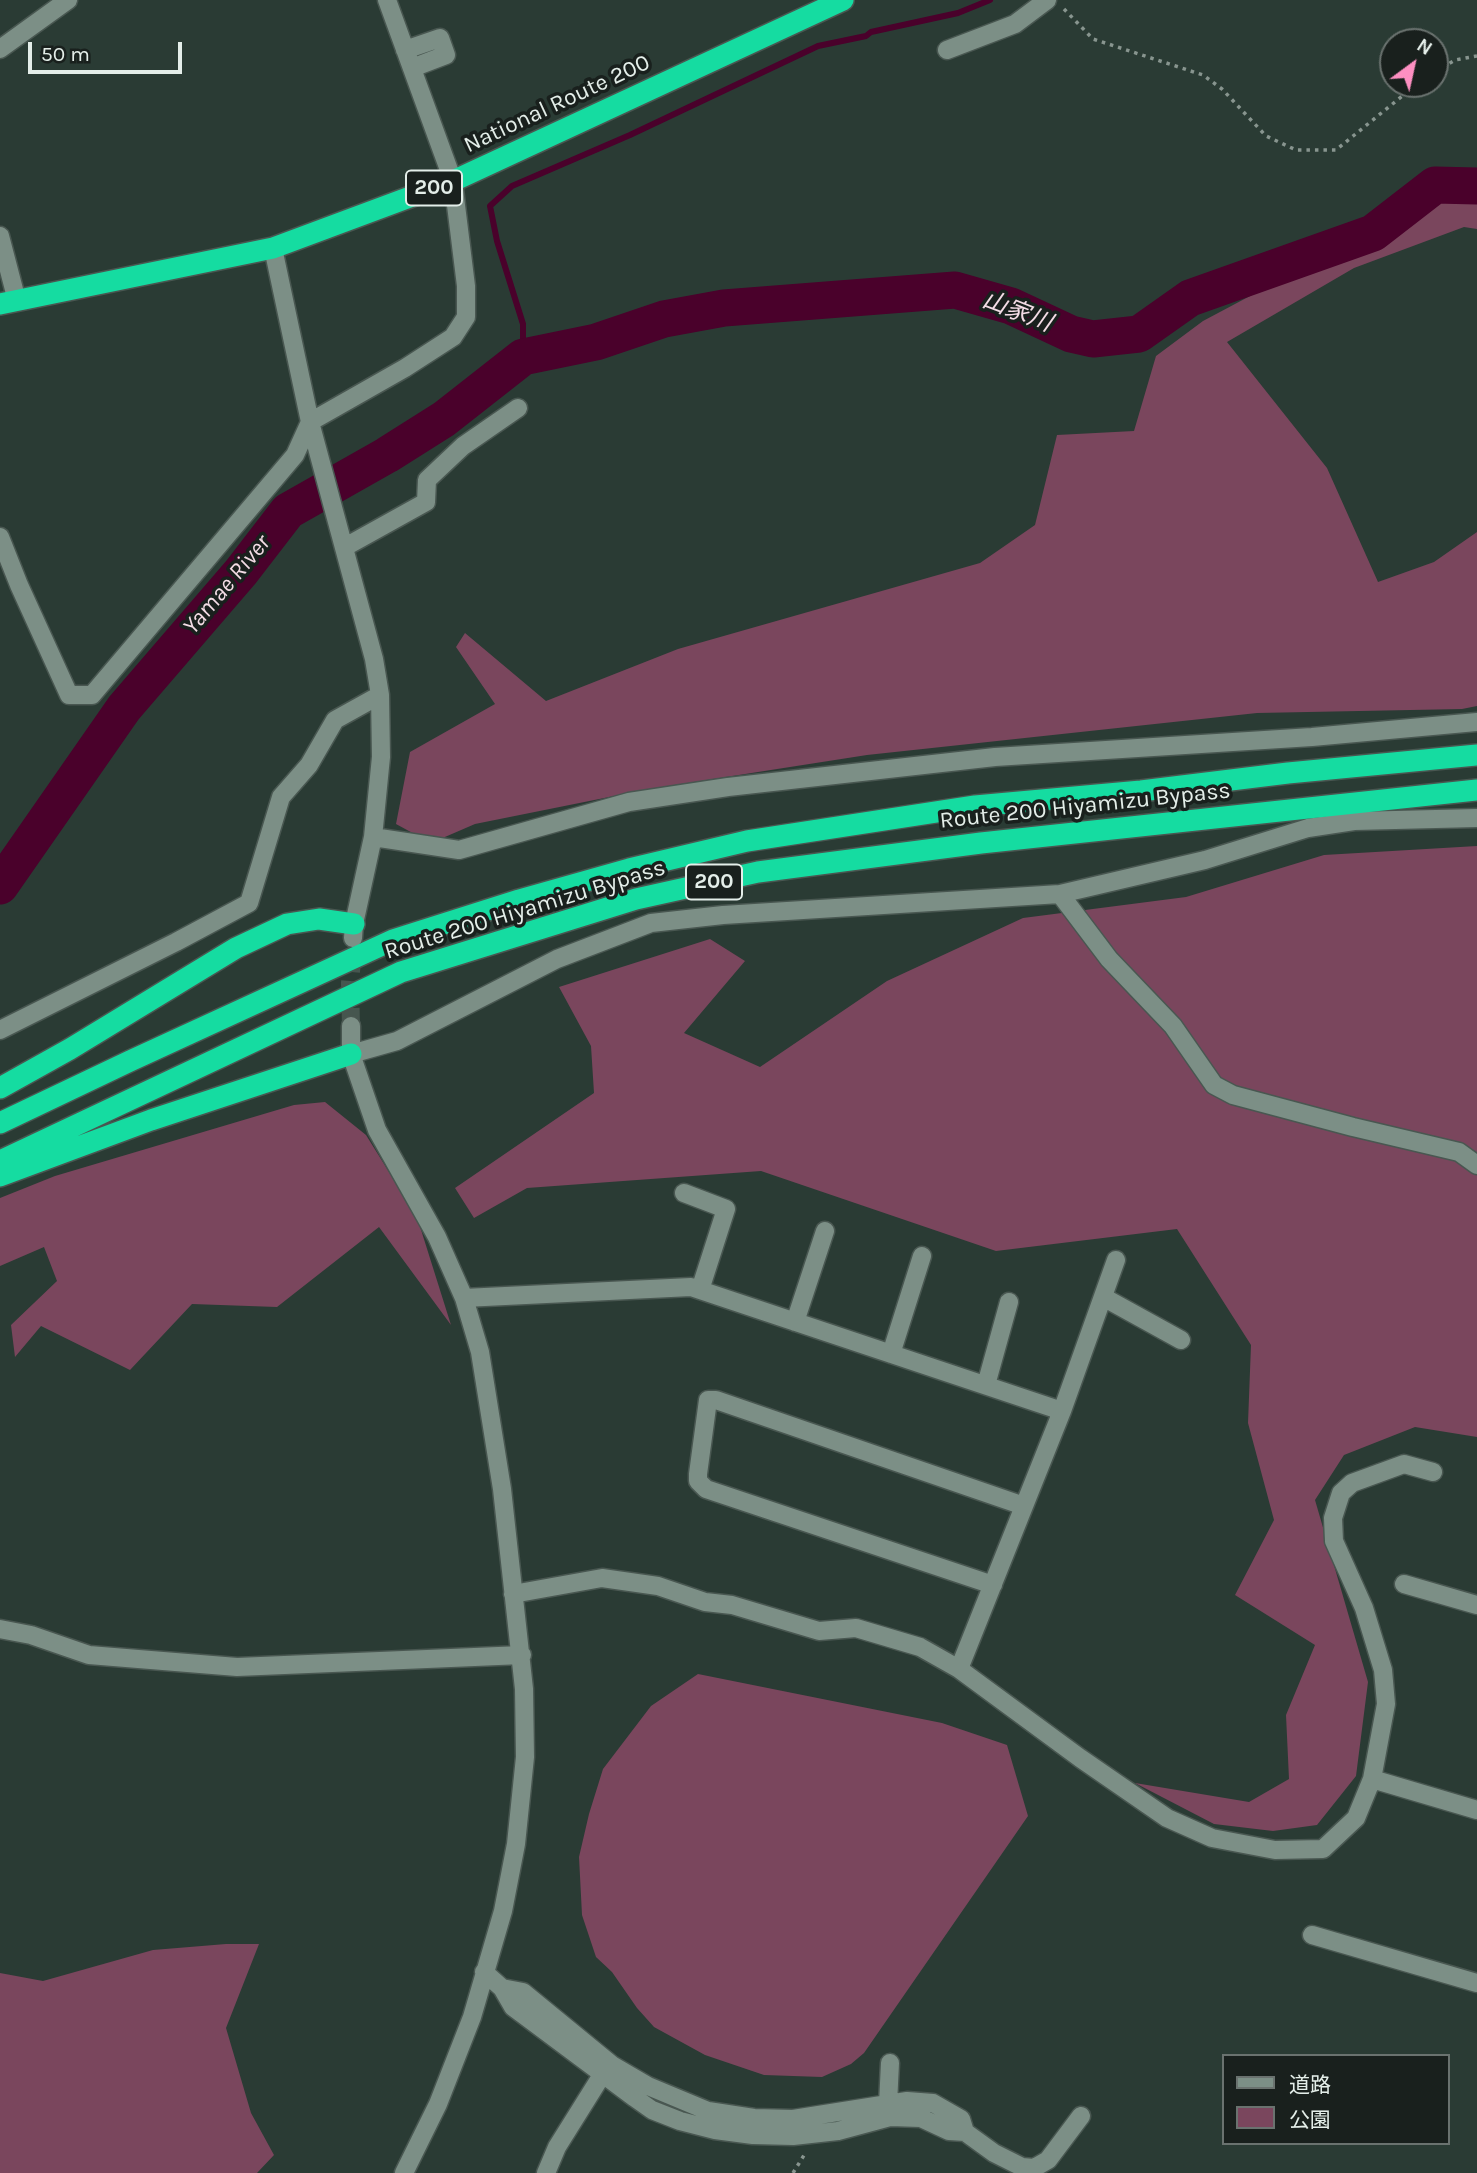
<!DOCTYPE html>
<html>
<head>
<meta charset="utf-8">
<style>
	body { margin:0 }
	#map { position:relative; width:1477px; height:2173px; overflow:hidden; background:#2a3b34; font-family:Karla,"Noto Sans JP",sans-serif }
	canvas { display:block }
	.legend { position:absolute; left:1222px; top:2054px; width:228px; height:91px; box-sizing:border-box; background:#19201d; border:2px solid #6a726f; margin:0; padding:9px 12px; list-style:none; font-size:21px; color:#e4eee9 }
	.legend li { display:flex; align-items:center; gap:14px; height:35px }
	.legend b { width:35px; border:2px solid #6a726f }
	.north { position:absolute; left:1379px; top:28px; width:70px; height:70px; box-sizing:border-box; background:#19201d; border:2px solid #6a726f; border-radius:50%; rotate:33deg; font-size:19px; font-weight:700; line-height:28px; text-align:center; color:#e4eee9 }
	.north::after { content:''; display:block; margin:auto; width:24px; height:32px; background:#fd8fc1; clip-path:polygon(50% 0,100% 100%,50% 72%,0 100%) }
	.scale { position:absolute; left:28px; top:42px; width:154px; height:32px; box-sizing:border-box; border:4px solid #e4eee9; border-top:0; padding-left:9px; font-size:21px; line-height:24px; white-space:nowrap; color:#e4eee9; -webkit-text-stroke:5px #19201d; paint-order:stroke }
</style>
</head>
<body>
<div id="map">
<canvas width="1477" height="2173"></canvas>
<ul class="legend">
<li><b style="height:9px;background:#7c8f86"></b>道路</li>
<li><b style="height:19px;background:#7a465d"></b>公園</li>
</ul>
<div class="north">N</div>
<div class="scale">50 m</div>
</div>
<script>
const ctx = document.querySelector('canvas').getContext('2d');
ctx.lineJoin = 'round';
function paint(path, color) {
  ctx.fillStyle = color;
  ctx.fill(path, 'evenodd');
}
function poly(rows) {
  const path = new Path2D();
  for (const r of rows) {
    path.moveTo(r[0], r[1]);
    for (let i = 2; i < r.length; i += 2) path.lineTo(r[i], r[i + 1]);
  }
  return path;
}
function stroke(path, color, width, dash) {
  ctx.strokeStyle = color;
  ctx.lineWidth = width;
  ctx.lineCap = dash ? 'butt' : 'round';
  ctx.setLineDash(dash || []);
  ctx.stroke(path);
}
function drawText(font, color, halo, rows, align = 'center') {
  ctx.font = font + ' Karla,"Noto Sans JP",sans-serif';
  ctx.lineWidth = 7;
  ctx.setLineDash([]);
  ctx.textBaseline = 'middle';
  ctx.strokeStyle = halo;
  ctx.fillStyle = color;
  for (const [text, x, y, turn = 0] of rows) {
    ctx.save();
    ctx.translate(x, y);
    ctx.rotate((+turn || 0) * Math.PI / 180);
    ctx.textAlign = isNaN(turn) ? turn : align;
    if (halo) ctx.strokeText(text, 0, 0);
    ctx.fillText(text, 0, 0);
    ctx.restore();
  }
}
const green = poly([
	[1438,194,1477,196,1477,229,1464,227,1354,268,1227,342,1327,468,1378,582,1434,562,1477,532,1477,706,1462,709,1257,713,867,755,649,789,475,824,431,843,396,824,410,752,495,704,456,647,465,633,546,701,678,649,980,563,1035,525,1057,435,1134,431,1156,356,1203,321,1314,262,1388,234],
	[1477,846,1477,1437,1415,1427,1344,1455,1315,1500,1368,1682,1356,1776,1317,1825,1273,1831,1214,1824,1135,1783,1249,1802,1289,1779,1286,1715,1315,1645,1235,1595,1274,1520,1248,1423,1251,1345,1177,1229,996,1251,761,1171,527,1188,474,1218,455,1188,594,1093,591,1046,559,987,710,939,745,961,684,1033,760,1067,887,981,1023,918,1186,897,1324,855],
	[325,1102,366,1135,417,1217,451,1325,379,1227,277,1307,192,1304,130,1370,41,1326,15,1357,11,1325,57,1281,44,1247,0,1266,0,1198,55,1176,294,1105],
	[698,1674,942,1723,1007,1745,1028,1816,864,2053,851,2064,822,2077,764,2075,705,2055,654,2027,637,2008,612,1972,596,1957,582,1915,579,1857,589,1814,603,1769,651,1706],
	[226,1944,259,1944,226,2028,251,2113,274,2155,257,2173,0,2173,0,1973,43,1981,153,1950]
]);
const stream = poly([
	[523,357,523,324,497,241,490,206,512,186,630,135,818,46,866,36,871,32,958,13,990,0]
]);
const river = poly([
	[0,886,124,708,241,572,288,511,387,455,444,419,523,357,596,342,664,319,724,308,955,290,1011,306,1071,334,1093,339,1139,334,1190,298,1373,233,1435,185,1477,186]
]);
const minorTunnel = poly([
	[351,1026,350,983,353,949]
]);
const path = poly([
	[1064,9,1093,39,1203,75,1222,89,1266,136,1296,150,1336,150,1417,84],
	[1435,72,1455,60,1477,56],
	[793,2173,806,2152]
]);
const minor = poly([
	[0,49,68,0],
	[405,50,440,38,446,55,412,68],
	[947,50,1015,24,1047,0],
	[0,236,17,301],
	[273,248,310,422,374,659,380,695,381,757,373,837,354,924,353,938],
	[0,537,19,585,69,695,92,695,295,455,310,422,405,368,453,337,466,317,466,286,453,181,387,0],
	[345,547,426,502,427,480,463,446,518,408],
	[373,837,459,850,629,802,728,787,995,757,1312,737,1477,722],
	[1060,894,1109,959,1173,1026,1214,1085,1233,1095,1353,1127,1459,1152,1477,1165],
	[351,1026,351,1054,377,1130,437,1237,464,1298,480,1352,502,1489,524,1689,525,1757,516,1844,503,1911,472,2017,438,2104,404,2173],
	[0,1030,176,942,249,903,281,797,309,765,335,720,380,695],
	[351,1054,397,1041,557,959,651,923,723,915,1060,894,1205,860,1308,828,1354,821,1477,818],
	[684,1193,726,1209,700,1290],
	[1103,1297,1181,1340],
	[464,1298,691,1287,1062,1411],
	[795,1322,825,1231],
	[891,1354,922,1256],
	[986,1385,1009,1302],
	[1404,1584,1477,1605],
	[993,1585,706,1489,698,1481,698,1474,708,1400,716,1400,1024,1506],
	[513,1594,602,1578,658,1586,705,1602,732,1605,819,1631,856,1628,920,1647,959,1669,1080,1758,1167,1818,1212,1838,1275,1850,1323,1849,1356,1818,1372,1779,1386,1704,1383,1670,1364,1608,1334,1541,1333,1518,1341,1493,1352,1483,1404,1464,1433,1472],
	[0,1629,31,1635,89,1655,237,1667,522,1655],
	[959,1669,1062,1411,1116,1260],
	[1372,1779,1477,1810],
	[1312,1935,1477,1983],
	[484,1972,502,1988,513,2007,635,2098,652,2110,680,2121,715,2130,753,2135,793,2136,838,2131,890,2117,921,2118,949,2131,965,2132,994,2153,1022,2167,1034,2168,1048,2160,1081,2116],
	[502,1988,523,1992,612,2065,648,2086,708,2111,754,2118,793,2119,907,2101,933,2103,961,2119,965,2132],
	[890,2114,888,2104,890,2063],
	[546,2173,557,2147,602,2075,610,2067]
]);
const highway = poly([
	[0,304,273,248,453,181,843,0],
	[0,1088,70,1049,236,948,287,924,319,919,354,924],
	[0,1123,130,1061,393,940,519,900,629,869,747,841,975,806,1141,791,1288,773,1477,755],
	[0,1161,401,972,636,899,758,872,981,843,1477,790],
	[0,1176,151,1120,351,1054]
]);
const shields = [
	[434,188,56],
	[714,882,56]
];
const shieldNames = [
	["200",434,188],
	["200",714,882]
];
const streetNames = [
	["National Route 200",557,104,-25],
	["Route 200 Hiyamizu Bypass",1085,806,-6],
	["Route 200 Hiyamizu Bypass",525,910,-17]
];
const waterNames = [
	["山家川",1017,312,21],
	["Yamae River",227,585,-50]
];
paint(green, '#7a465d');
stroke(stream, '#4a012b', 6);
stroke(river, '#4a012b', 37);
stroke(minorTunnel, '#46564f', 18, [18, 9]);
stroke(minor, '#495751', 21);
stroke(highway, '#495751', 24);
stroke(path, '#88958f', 3.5, [3.5, 5]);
stroke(minor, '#7c8f86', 18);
stroke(highway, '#15dca1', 21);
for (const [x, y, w] of shields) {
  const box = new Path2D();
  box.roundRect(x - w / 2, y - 17.5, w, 35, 5);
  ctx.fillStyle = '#19201d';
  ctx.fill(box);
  stroke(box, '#e4eee9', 2);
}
drawText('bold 21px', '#e4eee9', null, shieldNames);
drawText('23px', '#e4eee9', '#19201d', streetNames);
drawText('italic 24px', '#f3dce5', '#19201d', waterNames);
</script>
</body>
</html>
